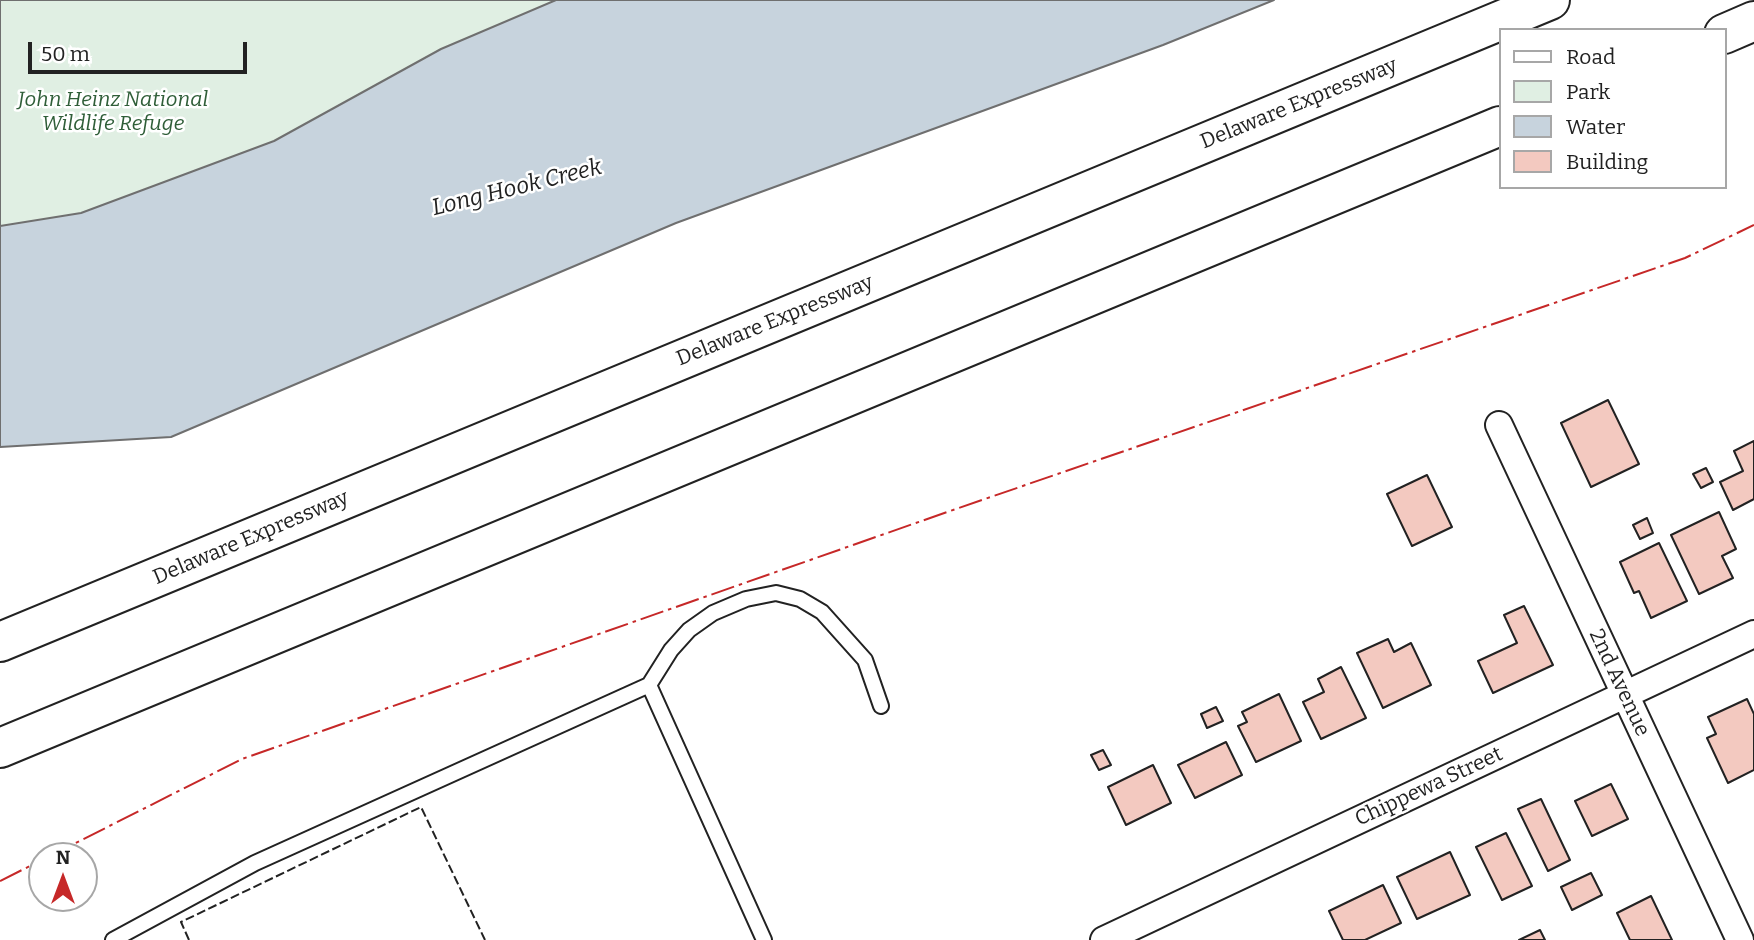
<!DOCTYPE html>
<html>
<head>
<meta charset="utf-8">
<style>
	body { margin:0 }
	#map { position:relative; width:1754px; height:940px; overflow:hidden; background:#fff; font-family:Bitter,serif }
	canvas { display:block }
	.legend { position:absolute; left:1499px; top:28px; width:228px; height:161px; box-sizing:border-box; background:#fff; border:2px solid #a7a7a7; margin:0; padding:9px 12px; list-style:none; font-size:21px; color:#222 }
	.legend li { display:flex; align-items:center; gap:14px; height:35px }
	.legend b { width:35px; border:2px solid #a7a7a7 }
	.north { position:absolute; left:28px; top:842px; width:70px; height:70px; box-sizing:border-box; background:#fff; border:2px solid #a7a7a7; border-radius:50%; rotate:0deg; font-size:19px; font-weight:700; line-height:28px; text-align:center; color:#222 }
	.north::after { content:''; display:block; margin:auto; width:24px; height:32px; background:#c62828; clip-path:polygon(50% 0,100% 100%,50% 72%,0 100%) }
	.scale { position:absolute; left:28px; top:42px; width:219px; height:32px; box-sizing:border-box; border:4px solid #222; border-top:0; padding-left:9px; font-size:21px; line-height:24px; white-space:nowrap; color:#222; -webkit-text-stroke:5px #fff; paint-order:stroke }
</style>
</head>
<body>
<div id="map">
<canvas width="1754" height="940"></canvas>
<ul class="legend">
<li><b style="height:9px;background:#fff"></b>Road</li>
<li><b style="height:19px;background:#e0efe3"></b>Park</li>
<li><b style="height:19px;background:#c7d3dd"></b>Water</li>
<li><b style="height:19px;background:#f3c9c0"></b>Building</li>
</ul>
<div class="north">N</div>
<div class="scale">50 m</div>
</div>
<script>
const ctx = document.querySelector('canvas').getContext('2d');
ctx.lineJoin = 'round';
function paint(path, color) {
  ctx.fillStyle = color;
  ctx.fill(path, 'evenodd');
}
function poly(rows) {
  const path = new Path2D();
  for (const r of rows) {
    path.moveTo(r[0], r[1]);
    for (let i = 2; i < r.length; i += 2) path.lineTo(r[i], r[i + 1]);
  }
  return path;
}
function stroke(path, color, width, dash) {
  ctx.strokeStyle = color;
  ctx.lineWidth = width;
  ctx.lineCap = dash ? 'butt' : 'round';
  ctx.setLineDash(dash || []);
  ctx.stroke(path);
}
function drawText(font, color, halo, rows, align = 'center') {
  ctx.font = font + ' Bitter,serif';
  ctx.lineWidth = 5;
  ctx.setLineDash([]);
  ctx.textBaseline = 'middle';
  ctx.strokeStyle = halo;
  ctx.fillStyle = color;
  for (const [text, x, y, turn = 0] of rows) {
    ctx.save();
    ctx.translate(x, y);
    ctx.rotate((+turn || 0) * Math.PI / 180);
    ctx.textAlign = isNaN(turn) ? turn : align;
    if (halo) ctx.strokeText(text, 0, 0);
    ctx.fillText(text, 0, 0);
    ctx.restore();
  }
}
const green = poly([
	[0,0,751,0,0,262,0,0]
]);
const water = poly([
	[556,0,1274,0,1163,45,676,223,171,437,0,447,0,226,81,213,274,141,441,49,556,0]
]);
const building = poly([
	[1608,400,1639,464,1591,487,1561,423,1608,400],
	[1754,441,1754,499,1733,510,1720,482,1743,471,1734,451,1754,441],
	[1706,468,1713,482,1701,488,1693,474,1706,468],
	[1427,475,1452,527,1412,546,1387,494,1427,475],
	[1719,512,1736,549,1722,556,1733,578,1699,594,1671,535,1719,512],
	[1647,518,1653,533,1640,539,1633,525,1647,518],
	[1659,543,1687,601,1651,618,1639,591,1634,593,1620,562,1659,543],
	[1524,606,1553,665,1493,693,1478,661,1517,643,1504,615,1524,606],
	[1388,639,1394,652,1411,643,1431,685,1383,708,1357,653,1388,639],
	[1341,667,1366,718,1321,739,1303,702,1324,692,1318,679,1341,667],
	[1279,694,1301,741,1256,762,1238,726,1247,722,1242,712,1279,694],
	[1747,699,1754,714,1754,770,1728,783,1707,738,1716,734,1708,717,1747,699],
	[1216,707,1223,721,1207,728,1201,714,1216,707],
	[1226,742,1242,775,1195,798,1178,765,1226,742],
	[1103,750,1111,765,1099,770,1091,755,1103,750],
	[1153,765,1171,803,1126,825,1108,787,1153,765],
	[1611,784,1628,819,1592,836,1575,801,1611,784],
	[1541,799,1570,860,1548,871,1518,809,1541,799],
	[1506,833,1532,886,1502,900,1476,847,1506,833],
	[1450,852,1470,895,1417,919,1397,877,1450,852],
	[1591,873,1602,895,1572,910,1561,887,1591,873],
	[1383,885,1401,923,1365,940,1343,940,1329,911,1383,885],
	[1651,896,1672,940,1630,940,1617,913,1651,896],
	[1540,930,1545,940,1519,940,1540,930]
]);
const service = poly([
	[649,685,764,940],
	[113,940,255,863,649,685,671,650,689,630,713,613,746,599,776,593,800,599,822,612,865,660,881,706]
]);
const minor = poly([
	[1499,425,1740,940],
	[1104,940,1754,634]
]);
const motorway = poly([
	[1724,34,1754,21],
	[0,642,1550,0],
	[0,748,1500,126]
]);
const fence = poly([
	[189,940,181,922,421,807,485,940]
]);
const power = poly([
	[50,856,242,759,950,511,1685,258,1754,225],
	[0,881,42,860]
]);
const parkNames = [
	["John Heinz National",113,100],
	["Wildlife Refuge",113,124]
];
const streetNames = [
	["Delaware Expressway",1299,104,-22],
	["Delaware Expressway",775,321,-22],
	["Delaware Expressway",251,538,-23],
	["2nd Avenue",1619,683,65],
	["Chippewa Street",1429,787,-25]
];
const waterNames = [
	["Long Hook Creek",517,188,-14]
];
paint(green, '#e0efe3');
stroke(green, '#6f6f6f', 2);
paint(water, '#c7d3dd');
stroke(water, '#6f6f6f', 2);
paint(building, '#f3c9c0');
stroke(building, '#222', 2);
stroke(service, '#222', 18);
stroke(minor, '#222', 30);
stroke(motorway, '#222', 42);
stroke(service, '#fff', 14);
stroke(minor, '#fff', 26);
stroke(motorway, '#fff', 38);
stroke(fence, '#222', 2, [9, 3.5]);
stroke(power, '#c62828', 2, [24, 5, 3.5, 5]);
drawText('italic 21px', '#2f5e38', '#fff', parkNames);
drawText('21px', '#222', '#fff', streetNames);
drawText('italic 23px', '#222', '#fff', waterNames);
</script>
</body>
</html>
